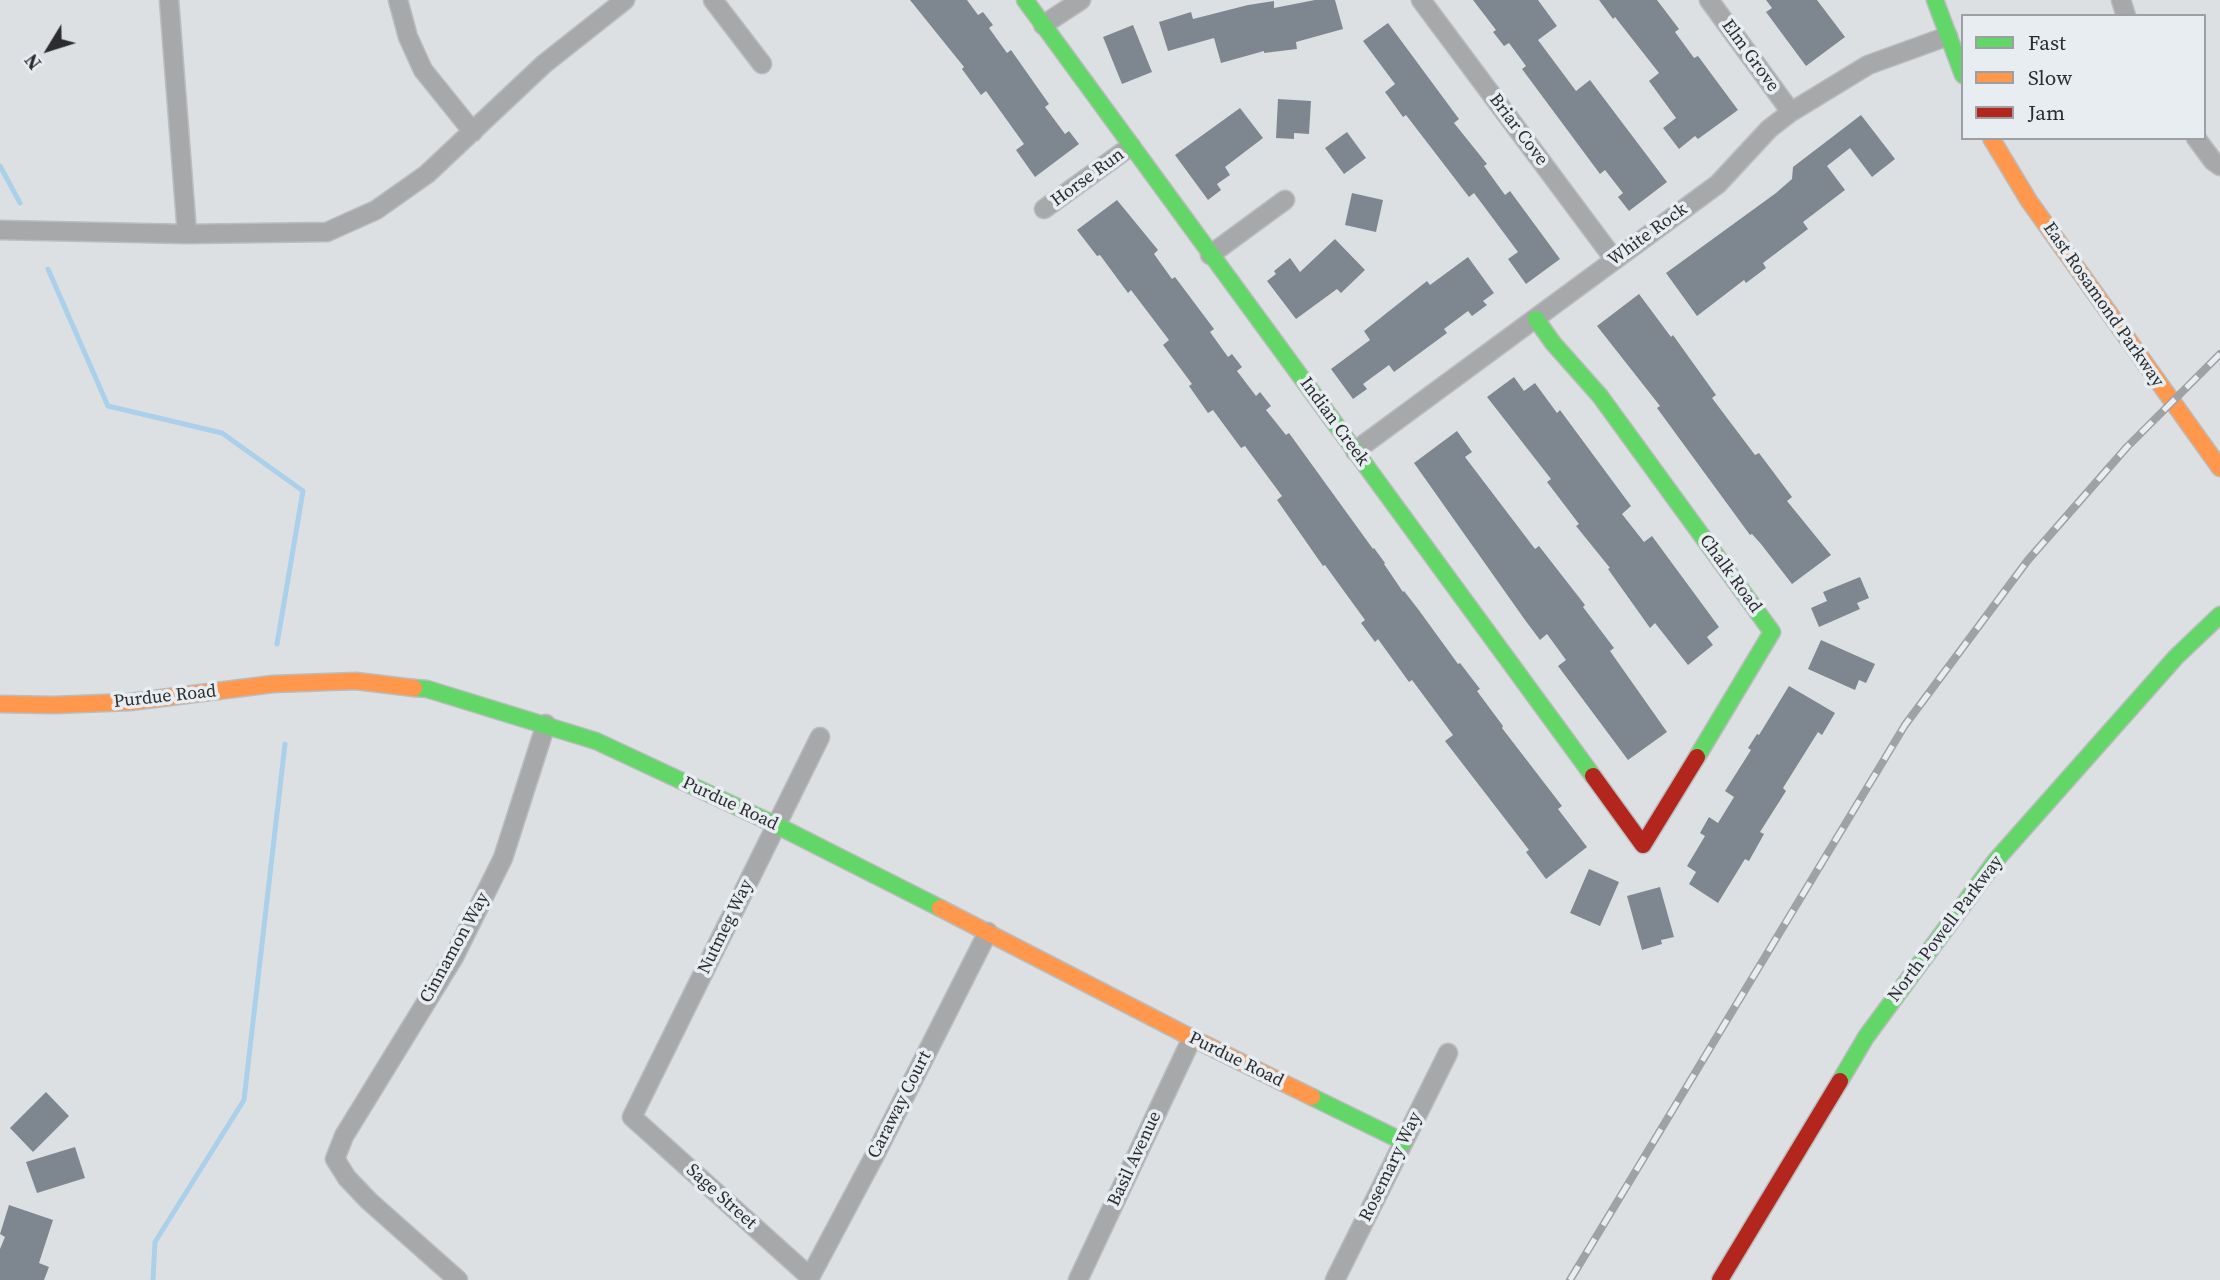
<!DOCTYPE html>
<html>
<head>
<meta charset="utf-8">
<style>
	body { margin:0 }
	#map { position:relative; width:2220px; height:1280px; overflow:hidden; background:#dde0e3; font-family:"Source Serif 4",serif }
	canvas { display:block }
	.legend { position:absolute; left:1961px; top:14px; width:245px; height:126px; box-sizing:border-box; background:#e8edf2; border:2px solid #9ca0a4; margin:0; padding:9px 12px; list-style:none; font-size:21px; color:#2a2c2e }
	.legend li { display:flex; align-items:center; gap:14px; height:35px }
	.legend b { width:35px; border:2px solid #9ca0a4 }
	.north { position:absolute; left:14px; top:14px; width:70px; height:70px; -webkit-text-stroke:5px #e8edf2; paint-order:stroke; rotate:232deg; font-size:19px; font-weight:700; line-height:28px; text-align:center; color:#2a2c2e }
	.north::after { content:''; display:block; margin:auto; width:24px; height:32px; background:#2a2c2e; clip-path:polygon(50% 0,100% 100%,50% 72%,0 100%) }
</style>
</head>
<body>
<div id="map">
<canvas width="2220" height="1280"></canvas>
<ul class="legend">
<li><b style="height:9px;background:#63d668"></b>Fast</li>
<li><b style="height:9px;background:#ff974d"></b>Slow</li>
<li><b style="height:9px;background:#b3261e"></b>Jam</li>
</ul>
<div class="north">N</div>
</div>
<script>
const ctx = document.querySelector('canvas').getContext('2d');
ctx.lineJoin = 'round';
function poly(rows) {
  const path = new Path2D();
  for (const r of rows) {
    path.moveTo(r[0], r[1]);
    for (let i = 2; i < r.length; i += 2) path.lineTo(r[i], r[i + 1]);
  }
  return path;
}
function stroke(path, color, width, dash) {
  ctx.strokeStyle = color;
  ctx.lineWidth = width;
  ctx.lineCap = dash ? 'butt' : 'round';
  ctx.setLineDash(dash || []);
  ctx.stroke(path);
}
function paint(path, color) {
  ctx.fillStyle = color;
  ctx.fill(path, 'evenodd');
}
function drawText(font, color, halo, rows, align = 'center') {
  ctx.font = font + ' "Source Serif 4",serif';
  ctx.lineWidth = 7;
  ctx.setLineDash([]);
  ctx.textBaseline = 'middle';
  ctx.strokeStyle = halo;
  ctx.fillStyle = color;
  for (const [text, x, y, turn = 0] of rows) {
    ctx.save();
    ctx.translate(x, y);
    ctx.rotate((+turn || 0) * Math.PI / 180);
    ctx.textAlign = isNaN(turn) ? turn : align;
    if (halo) ctx.strokeText(text, 0, 0);
    ctx.fillText(text, 0, 0);
    ctx.restore();
  }
}
const stream = poly([
	[0,166,20,203],
	[48,269,108,406,222,433,303,491,277,644],
	[153,1280,155,1242,244,1100,285,744]
]);
const building = poly([
	[910,0,967,0,978,15,983,12,993,25,989,28,1007,53,1011,50,1049,104,1045,107,1065,134,1069,131,1079,144,1035,177,1016,150,1024,144,986,91,981,95,962,69,964,67],
	[1315,0,1335,0,1343,29,1296,42,1297,49,1264,53,1264,51,1221,63,1214,38,1168,51,1159,22,1191,12,1193,19,1248,5,1274,1,1274,8],
	[1473,0,1538,0,1557,26,1538,40,1576,91,1590,80,1667,182,1629,211,1618,197,1623,193,1605,170,1600,174,1522,69,1526,66,1509,43,1504,46,1493,32,1496,30],
	[1599,0,1657,0,1679,29,1675,32,1694,58,1698,56,1738,110,1698,139,1695,136,1679,149,1663,128,1676,118,1649,81,1659,73,1615,17,1613,19],
	[1766,0,1817,0,1845,37,1806,66,1766,12,1772,8],
	[1388,23,1459,119,1454,123,1487,164,1484,166,1505,195,1510,191,1560,259,1526,284,1508,259,1518,252,1474,193,1469,197,1406,115,1403,117,1385,92,1395,84,1363,41],
	[1133,25,1152,72,1122,84,1103,37],
	[1278,99,1311,101,1309,134,1294,133,1294,139,1276,138],
	[1240,108,1263,138,1225,167,1230,175,1217,184,1221,190,1208,200,1175,155],
	[1861,115,1895,159,1872,177,1850,148,1827,166,1845,190,1803,222,1808,229,1763,263,1766,268,1746,283,1744,280,1697,316,1666,273,1776,193,1792,179,1793,167],
	[1347,132,1366,158,1344,174,1325,148],
	[1352,193,1383,200,1376,232,1345,225],
	[1117,200,1158,250,1154,254,1172,279,1175,277,1214,329,1210,332,1228,357,1232,354,1242,367,1237,371,1256,396,1260,392,1271,406,1266,410,1286,435,1289,433,1373,549,1374,548,1385,563,1384,564,1403,592,1404,591,1418,609,1458,664,1460,663,1480,689,1477,691,1503,726,1502,728,1562,806,1558,809,1587,847,1546,879,1526,852,1529,850,1445,741,1453,735,1412,680,1409,682,1378,639,1375,642,1361,623,1365,620,1325,565,1323,566,1277,500,1282,496,1245,446,1241,448,1213,410,1208,413,1189,386,1192,384,1163,345,1169,340,1131,290,1128,293,1100,255,1097,256,1077,230],
	[1335,239,1365,270,1341,293,1337,289,1296,319,1267,281,1276,274,1274,271,1290,258,1300,272],
	[1468,257,1494,293,1483,301,1487,305,1472,316,1468,311,1444,329,1447,333,1394,372,1389,365,1363,384,1367,389,1353,399,1331,369,1370,340,1364,331,1427,281,1430,285],
	[1639,294,1671,337,1673,335,1688,356,1716,395,1712,398,1755,455,1759,453,1792,497,1787,501,1831,555,1792,584,1761,544,1752,534,1750,535,1657,408,1660,406,1597,326],
	[1514,377,1524,391,1535,383,1557,413,1560,410,1631,506,1622,514,1644,542,1652,536,1719,627,1707,637,1713,645,1688,665,1655,623,1650,628,1608,569,1610,568,1576,526,1579,524,1547,482,1551,479,1487,397],
	[1457,431,1472,452,1465,457,1535,549,1539,546,1585,605,1583,607,1614,648,1610,651,1667,732,1628,760,1558,666,1566,660,1547,634,1540,640,1525,620,1414,463],
	[1860,577,1869,598,1857,603,1860,609,1819,627,1811,608,1827,601,1823,592],
	[1821,640,1875,664,1866,683,1859,680,1855,690,1808,669],
	[1789,686,1835,713,1822,735,1818,732,1783,788,1786,791,1760,832,1764,834,1749,861,1745,859,1718,903,1689,884,1696,872,1687,866,1705,836,1700,833,1709,817,1718,823,1734,797,1725,791,1751,750,1748,748,1757,734,1759,735],
	[1589,869,1619,882,1600,926,1570,913],
	[1660,887,1674,937,1661,940,1662,944,1642,950,1627,896],
	[46,1092,69,1116,33,1152,10,1128],
	[75,1147,85,1178,37,1193,26,1162],
	[9,1205,53,1220,39,1263,49,1267,44,1280,0,1280,0,1249,5,1237,0,1234]
]);
const street = poly([
	[169,0,187,234],
	[398,0,408,37,423,70,473,132],
	[713,0,762,64],
	[1421,0,1614,259],
	[1709,0,1791,112],
	[2121,0,2126,16],
	[1043,25,1081,0],
	[2196,138,2213,161,2220,166],
	[1044,209,1131,146],
	[0,230,187,234,327,232,376,210,427,174,544,64,625,0],
	[1210,255,1285,200],
	[1355,451,1718,184,1769,129,1791,112,1868,65,1948,36],
	[820,737,632,1117,810,1277,876,1153,988,932],
	[458,1280,369,1201,347,1178,335,1159,344,1136,454,957,503,858,546,724],
	[1078,1280,1192,1038],
	[1335,1280,1448,1053]
]);
const fast = poly([
	[1025,0,1593,776],
	[1935,0,1963,75],
	[1536,319,1553,343,1600,396,1772,632,1697,757],
	[414,688,427,689,596,741,776,825,940,908],
	[1840,1081,1866,1037,1997,859,2176,657,2220,615],
	[1312,1097,1404,1142]
]);
const slow = poly([
	[1991,138,2029,201,2220,468],
	[0,704,54,705,130,702,273,684,356,681,414,688],
	[940,908,1192,1038,1312,1097]
]);
const jam = poly([
	[1593,776,1643,845,1697,757],
	[1720,1280,1840,1081]
]);
const rail = poly([
	[1570,1280,1905,725,2028,560,2127,447,2220,354]
]);
const streetNames = [
	["Elm Grove",1750,56,54],
	["Briar Cove",1518,130,53],
	["Horse Run",1088,178,-36],
	["White Rock",1648,235,-36],
	["East Rosamond Parkway",2103,305,55],
	["Indian Creek",1334,422,54],
	["Chalk Road",1730,574,54],
	["Purdue Road",165,697,-6],
	["Purdue Road",730,804,25],
	["Nutmeg Way",726,927,-64],
	["North Powell Parkway",1946,929,-53],
	["Cinnamon Way",455,948,-61],
	["Purdue Road",1236,1060,26],
	["Caraway Court",900,1105,-63],
	["Basil Avenue",1135,1159,-65],
	["Rosemary Way",1391,1167,-64],
	["Sage Street",721,1197,42]
];
stroke(stream, '#aad0ea', 5);
paint(building, '#7e878f');
stroke(street, '#babcbe', 21);
stroke(fast, '#babcbe', 19);
stroke(slow, '#babcbe', 19);
stroke(jam, '#babcbe', 19);
stroke(street, '#a7a8a9', 18);
stroke(fast, '#63d668', 16);
stroke(slow, '#ff974d', 16);
stroke(jam, '#b3261e', 16);
stroke(rail, '#a0a1a3', 8);
stroke(rail, '#e8edf2', 5, [16]);
drawText('18px', '#2a2c2e', '#e8edf2', streetNames);
</script>
</body>
</html>
